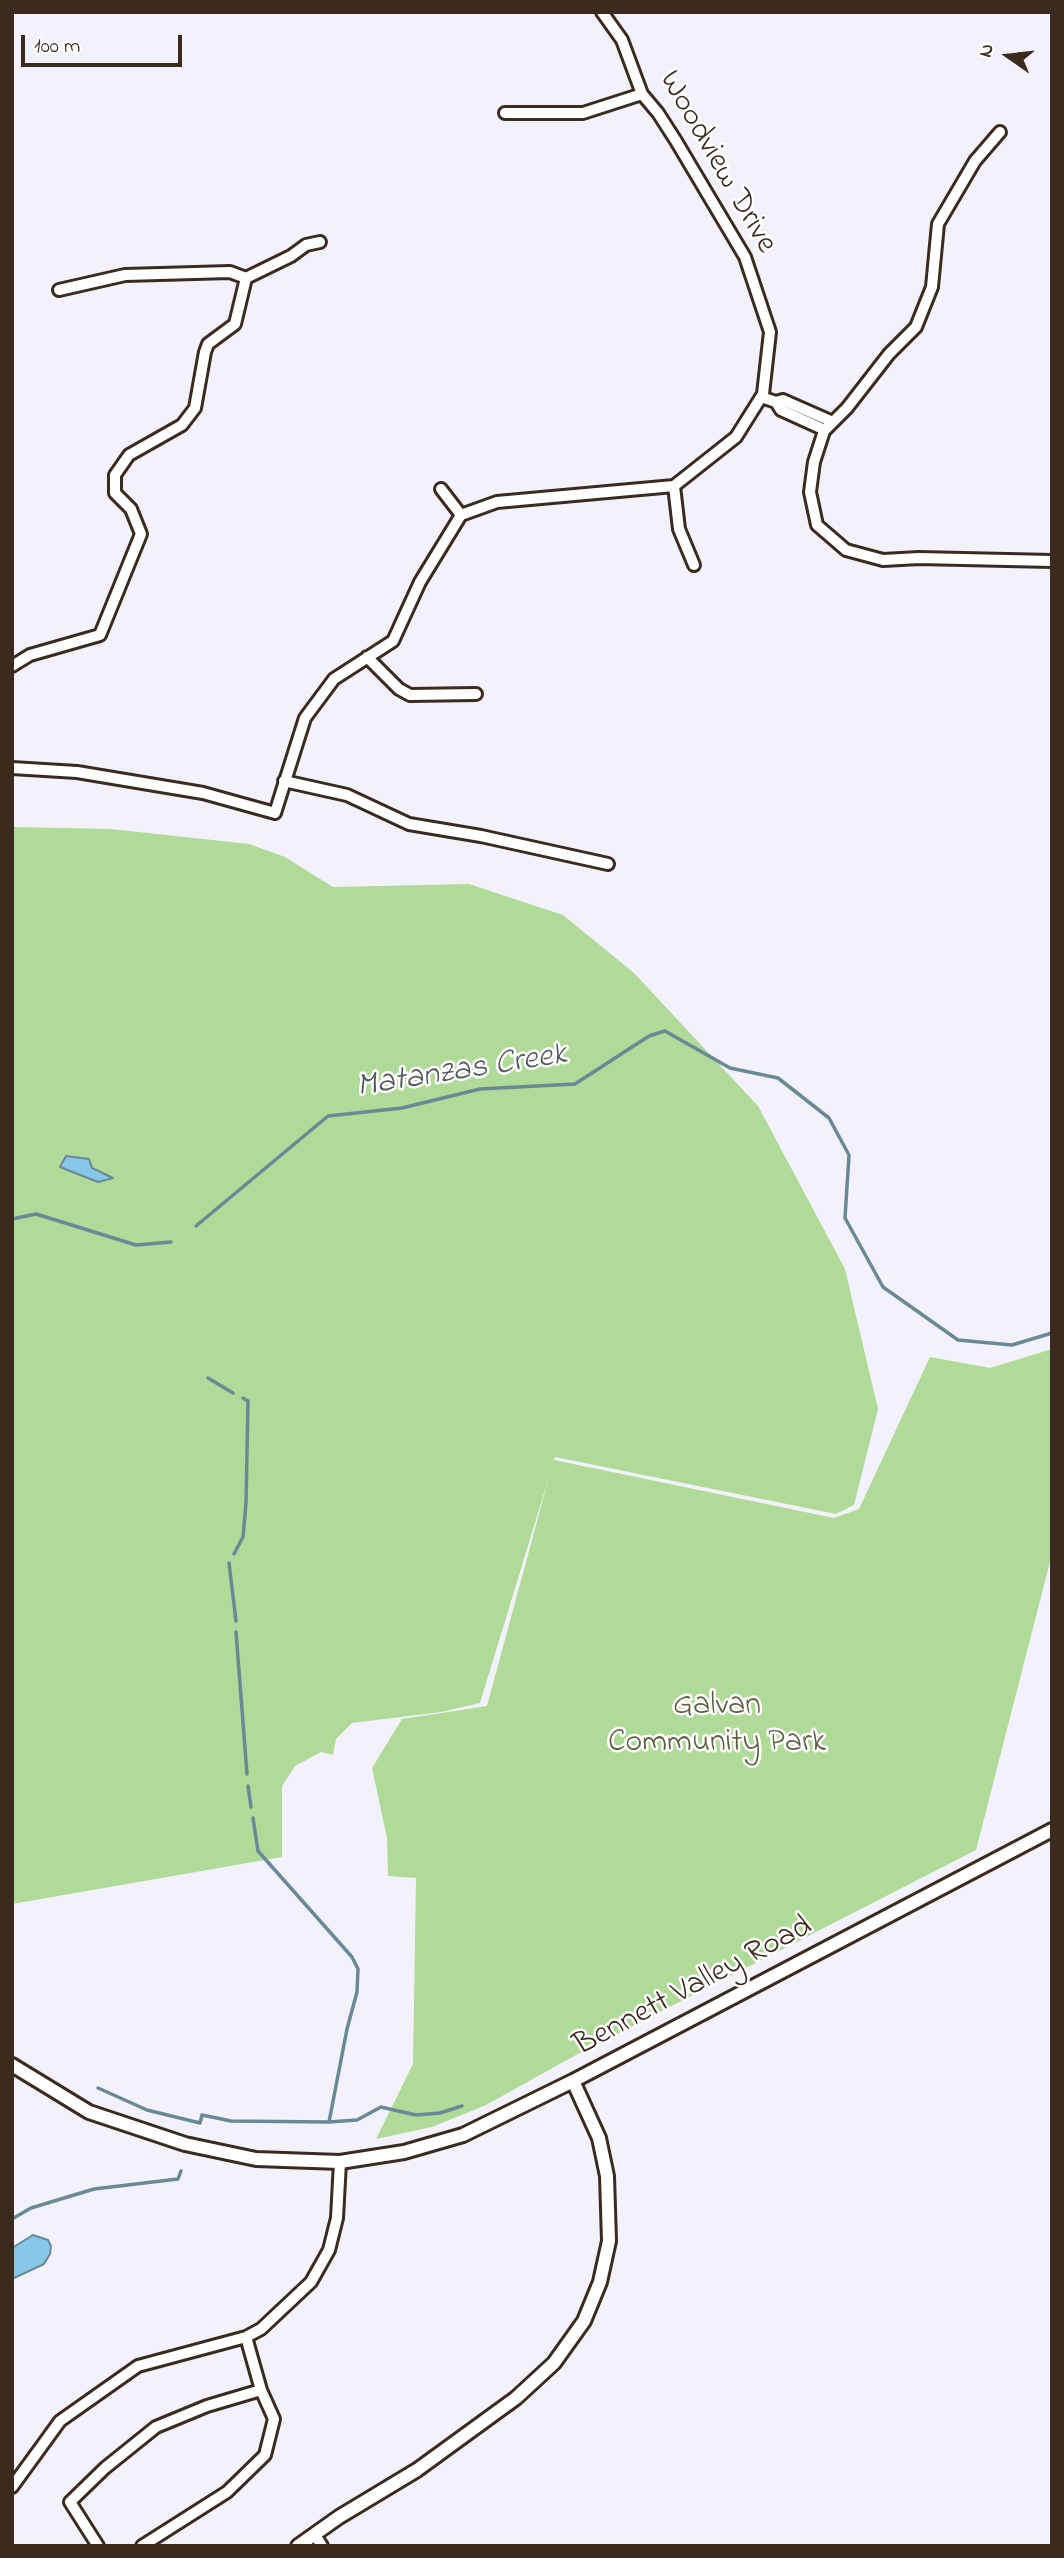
<!DOCTYPE html>
<html>
<head>
<meta charset="utf-8">
<style>
	body { margin:0 }
	#map { position:relative; width:1064px; height:2558px; overflow:hidden; background:#f3f2fc; font-family:"Indie Flower",sans-serif }
	canvas { display:block }
	.frame { position:absolute; inset:0; border:14px solid #3b2a1e; pointer-events:none }
	.north { position:absolute; left:973px; top:21px; width:70px; height:70px; -webkit-text-stroke:5px #fff; paint-order:stroke; rotate:284deg; font-size:19px; font-weight:700; line-height:28px; text-align:center; color:#3b2a1e }
	.north::after { content:''; display:block; margin:auto; width:24px; height:32px; background:#3b2a1e; clip-path:polygon(50% 0,100% 100%,50% 72%,0 100%) }
	.scale { position:absolute; left:21px; top:35px; width:161px; height:32px; box-sizing:border-box; border:4px solid #3b2a1e; border-top:0; padding-left:9px; font-size:21px; line-height:24px; white-space:nowrap; color:#3b2a1e; -webkit-text-stroke:5px #fff; paint-order:stroke }
</style>
</head>
<body>
<div id="map">
<canvas width="1064" height="2558"></canvas>
<div class="frame"></div>
<div class="north">N</div>
<div class="scale">100 m</div>
</div>
<script>
const ctx = document.querySelector('canvas').getContext('2d');
ctx.lineJoin = 'round';
function paint(path, color) {
  ctx.fillStyle = color;
  ctx.fill(path, 'evenodd');
}
function poly(rows) {
  const path = new Path2D();
  for (const r of rows) {
    path.moveTo(r[0], r[1]);
    for (let i = 2; i < r.length; i += 2) path.lineTo(r[i], r[i + 1]);
  }
  return path;
}
function stroke(path, color, width, dash) {
  ctx.strokeStyle = color;
  ctx.lineWidth = width;
  ctx.lineCap = dash ? 'butt' : 'round';
  ctx.setLineDash(dash || []);
  ctx.stroke(path);
}
function drawText(font, color, halo, rows, align = 'center') {
  ctx.font = font + ' "Indie Flower",sans-serif';
  ctx.lineWidth = 5;
  ctx.setLineDash([]);
  ctx.textBaseline = 'middle';
  ctx.strokeStyle = halo;
  ctx.fillStyle = color;
  for (const [text, x, y, turn = 0] of rows) {
    ctx.save();
    ctx.translate(x, y);
    ctx.rotate((+turn || 0) * Math.PI / 180);
    ctx.textAlign = isNaN(turn) ? turn : align;
    if (halo) ctx.strokeText(text, 0, 0);
    ctx.fillText(text, 0, 0);
    ctx.restore();
  }
}
const green = poly([
	[12,827,111,829,249,844,285,857,333,887,469,884,563,915,634,973,758,1106,845,1269,878,1409,854,1505,836,1514,555,1457,554,1460,834,1518,859,1509,930,1357,990,1368,1052,1349,1052,1554,976,1850,576,2055,486,2105,432,2127,376,2139,413,2064,416,1878,388,1876,387,1838,372,1768,402,1719,487,1706,549,1477,480,1703,441,1712,352,1723,336,1739,333,1755,321,1752,295,1766,282,1786,282,1857,12,1904]
]);
const water = poly([
	[66,1156,89,1159,92,1168,113,1178,98,1182,60,1167,66,1156],
	[33,2235,48,2240,51,2246,50,2254,44,2264,12,2279,12,2248,33,2235]
]);
const stream = poly([
	[12,1219,36,1214,136,1245,171,1242],
	[196,1226,328,1116,402,1108,480,1089,575,1084,649,1036,665,1031,730,1068,778,1078,829,1118,849,1155,845,1218,883,1287,958,1340,1012,1345,1052,1333],
	[208,1378,233,1393],
	[234,1554,243,1537,246,1503,248,1401,243,1398],
	[229,1563,236,1621],
	[236,1632,247,1774],
	[248,1786,251,1807],
	[98,2088,147,2110,200,2123,202,2115,231,2121,329,2122,347,2029,357,1992,358,1969,352,1957,258,1851,253,1818],
	[329,2122,357,2120,381,2107,416,2115,440,2113,462,2106],
	[12,2219,31,2208,94,2189,178,2179,181,2171]
]);
const minor = poly([
	[505,113,583,113,642,94],
	[1000,132,975,161,938,224,932,287,916,327,889,354,847,408,824,431,814,462,810,492,817,525,846,550,883,560,919,558,1052,561],
	[59,290,125,275,230,272,246,278],
	[761,397,776,402,781,410,825,430],
	[776,402,783,400,833,422],
	[674,486,679,529,694,565],
	[441,489,461,515],
	[367,657,399,689,410,695,476,694],
	[12,666,30,655,100,635,141,534,131,509,115,493,115,475,129,455,182,425,195,408,205,352,208,344,235,324,246,278,291,256,306,245,320,242],
	[12,768,77,772,203,793,275,813,305,718,334,679,393,641,420,582,461,515,497,502,674,486,736,437,763,394,770,332,745,257,676,141,658,113,642,94,622,40,602,12],
	[284,781,347,795,409,824,481,836,608,864],
	[12,2487,60,2421,138,2366,246,2337,261,2329,311,2282,329,2250,337,2218,340,2162],
	[315,2535,322,2546],
	[98,2546,70,2502,105,2468,156,2427,207,2406,261,2390],
	[142,2546,227,2492,265,2455,274,2419,261,2390,246,2337]
]);
const tertiary = poly([
	[12,2065,89,2112,185,2144,256,2159,340,2162,404,2152,463,2135,573,2081,1052,1830],
	[298,2546,339,2517,417,2470,516,2398,554,2363,584,2321,600,2282,609,2241,607,2176,599,2138,573,2081]
]);
const streetNames = [
	["Woodview Drive",716,163,60],
	["Bennett Valley Road",694,1988,-28]
];
const parkNames = [
	["Galvan",717,1708],
	["Community Park",717,1745]
];
const waterNames = [
	["Matanzas Creek",462,1073,-9]
];
paint(green, '#b0da97');
paint(water, '#87c8e8');
stroke(water, '#698997', 2);
stroke(stream, '#698997', 3.5);
stroke(minor, '#3b2a1e', 16);
stroke(tertiary, '#3b2a1e', 18);
stroke(minor, '#fff', 10);
stroke(tertiary, '#fff', 12);
drawText('32px', '#3b2a1e', '#fff', streetNames);
drawText('32px', '#5e5f42', '#fff', parkNames);
drawText('italic 33px', '#52595b', '#fff', waterNames);
</script>
</body>
</html>
